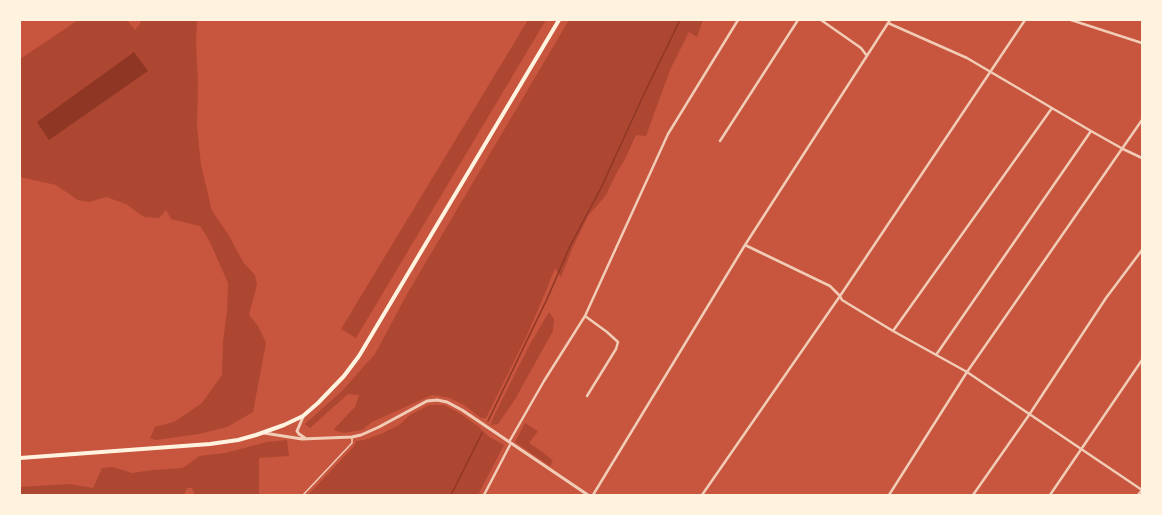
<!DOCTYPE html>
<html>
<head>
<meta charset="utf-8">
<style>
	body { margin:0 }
	#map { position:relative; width:1162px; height:515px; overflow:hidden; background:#c8553d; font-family:Roboto,sans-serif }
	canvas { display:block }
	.frame { position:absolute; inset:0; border:21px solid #fff3e0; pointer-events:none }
</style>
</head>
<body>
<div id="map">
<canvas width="1162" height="515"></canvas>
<div class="frame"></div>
</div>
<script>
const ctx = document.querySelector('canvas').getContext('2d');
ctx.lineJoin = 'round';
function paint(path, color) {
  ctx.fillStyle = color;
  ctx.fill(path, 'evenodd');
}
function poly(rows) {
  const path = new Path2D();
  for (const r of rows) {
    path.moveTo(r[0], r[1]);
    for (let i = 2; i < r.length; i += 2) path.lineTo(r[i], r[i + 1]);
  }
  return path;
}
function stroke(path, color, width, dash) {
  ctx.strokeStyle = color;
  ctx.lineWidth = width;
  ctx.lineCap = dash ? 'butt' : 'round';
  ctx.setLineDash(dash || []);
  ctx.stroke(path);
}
const green = poly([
	[78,20,127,20,135,30,141,22,141,20,197,20,196,42,198,84,197,127,201,165,212,211,228,234,243,262,255,275,257,285,249,315,258,326,266,343,253,412,227,427,199,434,156,440,150,438,155,427,174,422,202,403,222,375,223,341,227,312,228,283,209,240,200,226,171,219,166,210,159,218,144,217,126,204,106,197,89,202,78,200,56,185,20,177,20,59],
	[528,20,546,20,356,338,341,329],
	[569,20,703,20,697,37,689,32,670,70,646,136,636,135,624,161,617,172,606,195,588,216,573,247,561,277,555,268,546,291,527,335,486,418,481,418,464,405,450,398,432,395,372,422,362,430,344,433,333,430,355,407,359,395,348,394,310,428,305,424,342,391,375,354,407,294],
	[549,312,554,319,553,331,514,401,498,424,491,425,492,420,530,344],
	[429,405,444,405,461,414,479,427,488,436,504,445,478,495,308,495,354,446,356,441,364,440,381,434,399,425,410,415],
	[525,423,538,431,529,443,544,453,553,461,550,466,515,442],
	[287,440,289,456,259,458,259,495,195,495,192,488,187,488,184,495,20,495,20,487,69,484,93,488,102,468,113,467,132,473,153,470,183,468,199,456,225,453,267,442]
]);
const water = poly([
	[134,52,148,71,49,140,37,122]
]);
const stream = poly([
	[488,421,547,299,570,246,601,188,643,96,680,20],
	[451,495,482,433]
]);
const service = poly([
	[303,495,352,443,352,437]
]);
const minor = poly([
	[821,20,861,48,867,56],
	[1071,20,1142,43],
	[888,23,967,58,1091,131,1123,149,1142,158],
	[720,141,798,20],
	[745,245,830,286,840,296,842,300,893,331,967,372,1142,490],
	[585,316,607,332,618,342,616,349,587,396],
	[893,331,1052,108],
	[936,355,1091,131],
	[509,442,544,381,585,316,668,134,738,20],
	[484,495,511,443],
	[593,495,745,245,890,20],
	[702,495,840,296,1025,20],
	[889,495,967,372,1142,120],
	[973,495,1029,415,1106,298,1142,250],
	[1050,495,1142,360],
	[1138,495,1142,490]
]);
const tertiary = poly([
	[303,417,297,431,299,434,305,438],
	[264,433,302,439,352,437,361,435,379,427,427,401,437,400,447,402,462,410,588,495]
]);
const trunk = poly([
	[20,458,210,444,238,440,256,435,284,425,303,416,318,403,344,376,359,356,559,20]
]);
paint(green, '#ae4732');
paint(water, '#8f3625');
stroke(stream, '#8f3625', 1.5);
stroke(service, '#f1ccb7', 1.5);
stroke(minor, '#f1ccb7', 2.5);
stroke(tertiary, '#f1ccb7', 3);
stroke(trunk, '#fff3e0', 4);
</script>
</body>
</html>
